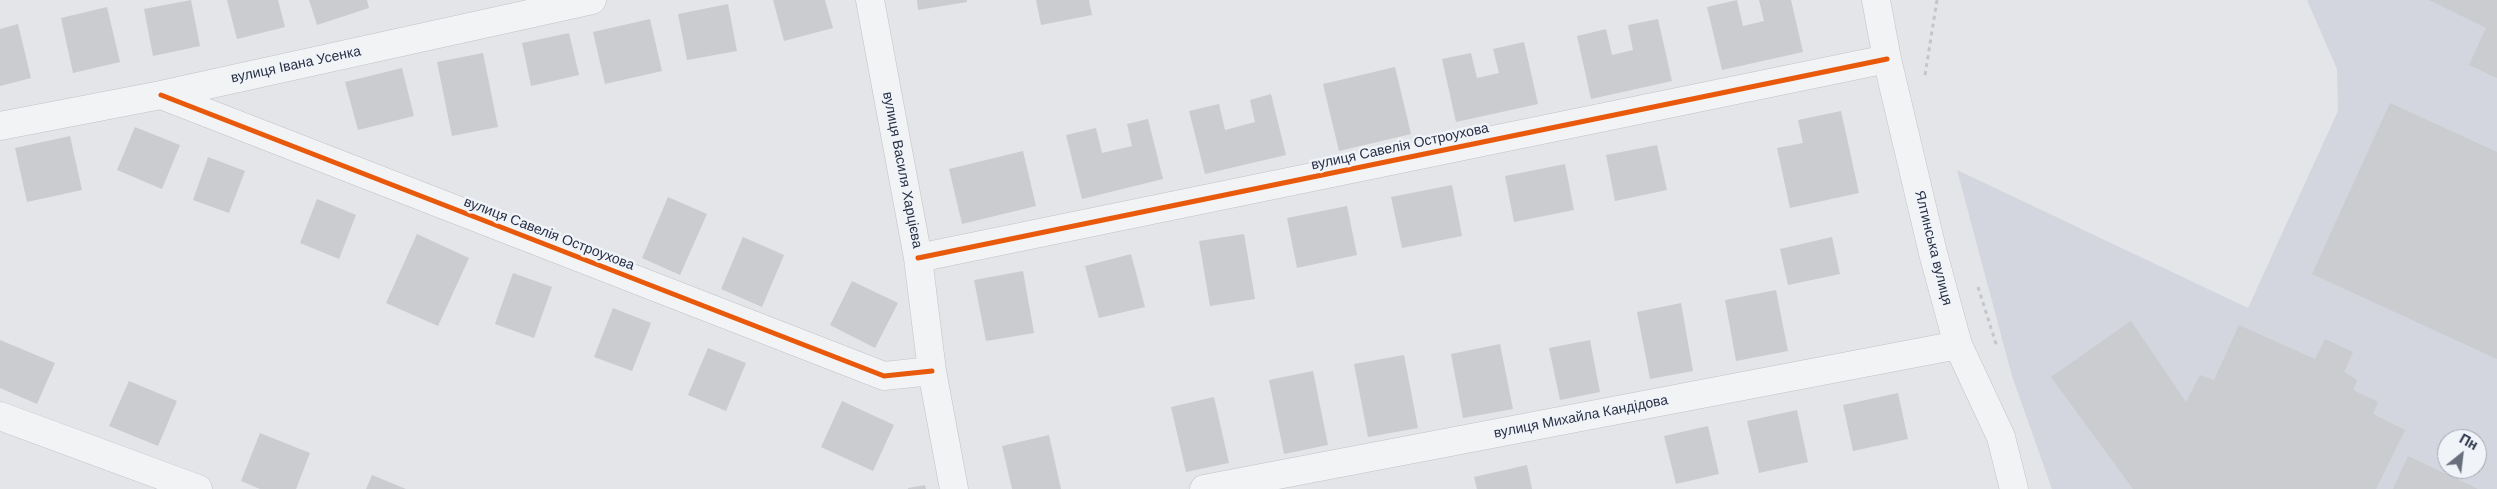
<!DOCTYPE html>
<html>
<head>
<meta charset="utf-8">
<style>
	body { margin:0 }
	#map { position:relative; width:2497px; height:489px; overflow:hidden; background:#e3e5e8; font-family:Helvetica,sans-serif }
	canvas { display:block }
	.north { position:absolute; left:2437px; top:429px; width:50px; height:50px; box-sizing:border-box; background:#f0f3f8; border:1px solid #a0a5b0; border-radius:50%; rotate:29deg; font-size:14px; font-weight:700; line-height:20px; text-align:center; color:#273044 }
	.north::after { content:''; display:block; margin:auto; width:18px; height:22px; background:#696f7d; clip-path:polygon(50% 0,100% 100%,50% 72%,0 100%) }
</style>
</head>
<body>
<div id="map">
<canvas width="2497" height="489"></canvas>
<div class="north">Пн</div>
</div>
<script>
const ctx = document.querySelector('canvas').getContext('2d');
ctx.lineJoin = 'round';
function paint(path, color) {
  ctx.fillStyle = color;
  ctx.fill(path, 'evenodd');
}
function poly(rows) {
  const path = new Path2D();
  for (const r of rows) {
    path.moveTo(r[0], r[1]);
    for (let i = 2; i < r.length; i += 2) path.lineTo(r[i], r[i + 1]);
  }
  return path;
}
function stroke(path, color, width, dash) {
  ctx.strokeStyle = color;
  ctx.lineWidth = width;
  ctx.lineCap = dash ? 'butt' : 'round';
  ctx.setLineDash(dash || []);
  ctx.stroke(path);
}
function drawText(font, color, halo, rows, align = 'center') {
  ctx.font = font + ' Helvetica,sans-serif';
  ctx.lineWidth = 5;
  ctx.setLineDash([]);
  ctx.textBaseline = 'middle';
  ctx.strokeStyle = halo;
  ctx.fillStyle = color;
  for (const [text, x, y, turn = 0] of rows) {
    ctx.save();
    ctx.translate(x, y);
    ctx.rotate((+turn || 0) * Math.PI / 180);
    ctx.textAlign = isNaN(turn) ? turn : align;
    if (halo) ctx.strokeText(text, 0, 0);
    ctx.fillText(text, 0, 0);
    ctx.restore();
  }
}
const built = poly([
	[2307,0,2497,0,2497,489,2052,489,2012,376,1957,170,2248,308,2338,111,2337,69],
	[2447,439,2477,439,2477,469,2447,469]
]);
const building = poly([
	[191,0,200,46,153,56,144,9],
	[227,0,278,0,285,27,237,39],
	[309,0,367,0,369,8,317,25],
	[773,0,825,0,833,28,784,41],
	[917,0,967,0,967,2,918,10],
	[1036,0,1089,0,1092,15,1041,25],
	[1737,0,1743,26,1764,21,1759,0,1791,0,1803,52,1722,70,1707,7],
	[2429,0,2497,0,2497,78,2469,65,2486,28],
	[728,4,737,51,687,60,678,14],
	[107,7,120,62,73,73,61,18],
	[650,19,662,71,605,84,593,32],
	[1658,19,1672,81,1591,99,1577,36,1606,29,1612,55,1633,50,1628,25],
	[18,24,31,78,0,86,0,29],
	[569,33,579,75,531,86,522,43],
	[1524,42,1538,104,1456,122,1442,59,1471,53,1477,78,1499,73,1493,49],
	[483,53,498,127,452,136,437,62],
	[1395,67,1411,134,1339,151,1323,84],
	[402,68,414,116,358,130,345,82],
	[1271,94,1286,155,1205,174,1189,111,1219,104,1225,130,1255,122,1250,100],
	[2390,103,2497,152,2497,359,2312,274],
	[1841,111,1859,193,1790,208,1777,148,1803,143,1798,120],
	[1148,119,1163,179,1082,199,1066,135,1096,128,1102,153,1132,146,1127,124],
	[135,127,180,145,162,189,117,170],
	[70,136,82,190,27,202,15,148],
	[1657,145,1667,190,1615,201,1606,155],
	[1023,151,1036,206,962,224,949,169],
	[208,157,245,171,229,213,193,200],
	[1565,164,1574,210,1514,222,1505,176],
	[1452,185,1462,236,1402,248,1391,197],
	[668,197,707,214,680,275,642,258],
	[317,199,356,215,339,259,300,243],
	[1347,206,1357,255,1297,268,1287,218],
	[417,234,469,258,438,326,386,303],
	[1244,234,1255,299,1210,306,1199,241],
	[743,237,784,255,762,307,721,289],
	[1832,237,1840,274,1788,285,1780,249],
	[1131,254,1145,307,1099,318,1085,266],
	[1023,271,1034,333,986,341,974,280],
	[513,273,552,287,534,338,495,324],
	[852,281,898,303,875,348,830,325],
	[1776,290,1788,351,1736,361,1725,300],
	[1681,303,1693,371,1650,379,1637,312],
	[613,308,651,323,632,371,594,357],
	[2131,321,2186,402,2200,375,2214,380,2239,325,2315,359,2325,339,2353,352,2344,372,2357,380,2353,390,2378,402,2373,414,2405,430,2376,489,2133,489,2051,377],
	[0,340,55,363,37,404,0,388],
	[1590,340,1600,392,1560,400,1549,348],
	[1500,344,1513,409,1463,418,1451,354],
	[708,348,746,363,726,411,688,395],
	[1404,355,1418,428,1368,437,1354,364],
	[1313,371,1328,445,1284,454,1269,380],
	[129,381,177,401,158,446,109,426],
	[1898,393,1908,439,1853,451,1843,405],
	[1214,397,1229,463,1186,472,1171,407],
	[842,401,894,425,873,471,821,447],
	[1797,410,1808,462,1759,473,1747,421],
	[1708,426,1719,474,1676,484,1664,436],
	[260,433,310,453,296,489,260,489,241,481],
	[1049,435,1061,489,1012,489,1002,446],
	[2408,456,2478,489,2393,489],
	[1527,465,1532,489,1477,489,1474,477],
	[372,475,406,489,366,489],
	[925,485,926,489,908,489,908,488]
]);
const path = poly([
	[1925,75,1937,0],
	[1978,287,1997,347]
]);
const minor = poly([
	[870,0,918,258,932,371,954,489],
	[1876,0,1887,59,1933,253,1958,345,2001,437,2014,489],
	[161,95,884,376,932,371],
	[0,126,161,95,592,0],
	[918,258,1887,59],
	[0,416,198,489],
	[1204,489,1958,345]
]);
const cycleway = poly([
	[161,95,884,376,932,371],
	[918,258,1887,59]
]);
const streetNames = [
	["вулиця Івана Усенка",296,65,-12],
	["вулиця Савелія Остроухова",1400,147,-12],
	["вулиця Василя Харцієва",902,170,79],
	["вулиця Савелія Остроухова",549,234,21],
	["Ялтинська вулиця",1933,248,76],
	["вулиця Михайла Кандідова",1581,417,-11]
];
paint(built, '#d3d6de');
paint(building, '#caccd0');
stroke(minor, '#c0c2c6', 29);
stroke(path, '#c4c6cb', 3, [4, 4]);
stroke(minor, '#f2f3f4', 28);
stroke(cycleway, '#e8590c', 5);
drawText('14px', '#273044', '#f0f3f8', streetNames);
</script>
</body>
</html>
